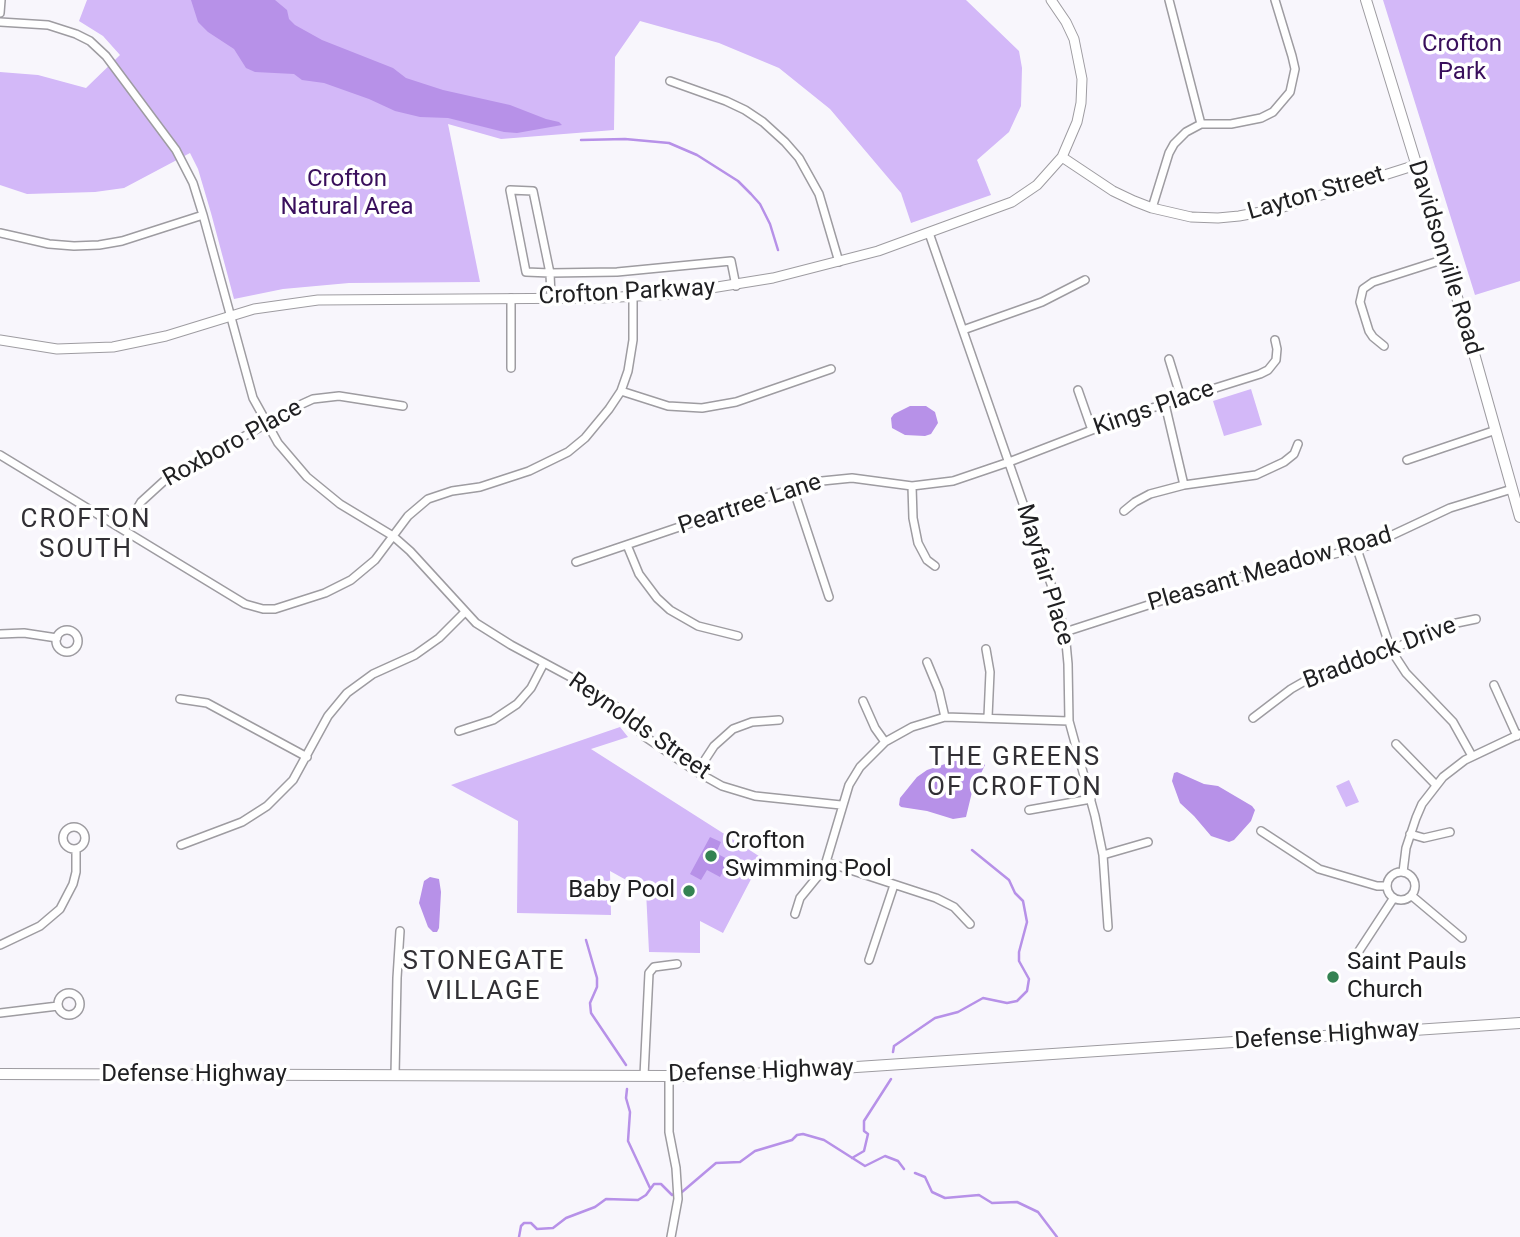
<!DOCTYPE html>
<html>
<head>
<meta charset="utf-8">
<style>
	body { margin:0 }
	canvas { display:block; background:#f8f6fc }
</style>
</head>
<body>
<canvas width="1520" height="1237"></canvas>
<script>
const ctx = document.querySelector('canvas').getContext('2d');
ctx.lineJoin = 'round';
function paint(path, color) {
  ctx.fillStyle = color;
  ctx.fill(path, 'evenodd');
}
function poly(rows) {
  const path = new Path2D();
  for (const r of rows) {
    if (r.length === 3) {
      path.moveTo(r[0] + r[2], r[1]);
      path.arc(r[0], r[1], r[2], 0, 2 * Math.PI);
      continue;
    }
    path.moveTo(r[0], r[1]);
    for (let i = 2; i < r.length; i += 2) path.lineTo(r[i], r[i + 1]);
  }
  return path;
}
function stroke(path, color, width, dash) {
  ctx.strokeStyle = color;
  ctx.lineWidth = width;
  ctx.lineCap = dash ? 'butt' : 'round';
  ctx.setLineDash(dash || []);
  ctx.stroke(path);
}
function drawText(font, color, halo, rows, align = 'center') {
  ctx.font = font + ' Roboto,sans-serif';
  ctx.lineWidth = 7;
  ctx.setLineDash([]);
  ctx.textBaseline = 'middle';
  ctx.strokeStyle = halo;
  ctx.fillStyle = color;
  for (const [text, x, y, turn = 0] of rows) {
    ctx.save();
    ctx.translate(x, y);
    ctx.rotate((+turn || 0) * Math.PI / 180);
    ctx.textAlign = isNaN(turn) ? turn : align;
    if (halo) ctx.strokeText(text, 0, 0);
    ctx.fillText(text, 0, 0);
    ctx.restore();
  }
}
const green = poly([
	[87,0,966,0,1019,51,1022,68,1021,106,1009,132,977,160,991,195,911,223,901,193,830,109,779,68,719,43,640,21,615,57,614,130,501,139,448,124,480,282,349,283,283,289,234,299,211,213,198,169,190,153,124,188,95,192,27,194,0,185,0,72,38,75,86,88,120,55,103,36,79,21],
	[1383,0,1520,0,1520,281,1475,295],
	[1251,389,1262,425,1224,436,1213,401],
	[620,727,628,737,591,749,762,858,723,933,700,921,700,953,649,952,646,891,610,871,611,915,517,913,518,821,451,785],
	[1349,780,1359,802,1346,807,1336,786]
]);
const water = poly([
	[191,0,275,0,287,10,289,19,295,25,322,40,393,68,406,78,443,90,510,105,546,119,559,122,562,125,517,133,504,132,448,118,420,117,395,111,369,99,324,83,302,80,294,74,255,72,246,68,234,49,208,32,198,22],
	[910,406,926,406,935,412,938,423,931,434,925,436,905,435,892,428,891,418,894,414],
	[954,761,981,762,985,765,972,792,966,817,953,819,927,811,901,807,899,805,900,798,917,777,927,770],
	[1177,772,1204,784,1218,786,1252,806,1255,810,1251,821,1234,840,1229,842,1211,836,1194,816,1180,803,1172,781,1174,773],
	[710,837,721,842,716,853,729,860,720,877,707,870,701,880,690,874],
	[430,877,439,879,441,892,439,928,437,932,433,932,428,927,419,903,424,881]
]);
const stream = poly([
	[581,140,625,139,669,143,697,155,738,181,751,194,760,204,770,224,778,250],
	[586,940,597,978,597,987,590,1003,591,1013,626,1065],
	[893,1052,894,1046,935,1018,958,1012,983,998,1007,1003,1017,1001,1027,991,1029,979,1019,961,1019,952,1027,922,1023,901,1015,893,1009,880,972,850],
	[627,1089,626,1098,630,1112,628,1141,650,1188],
	[852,1158,864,1151,868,1134,864,1131,864,1121,891,1079],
	[915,1173,925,1177,932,1192,945,1198,979,1195,992,1203,1017,1202,1038,1212,1057,1237],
	[519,1237,521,1226,524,1223,531,1223,537,1229,553,1228,566,1218,595,1207,606,1199,638,1200,646,1195,654,1184,661,1184,672,1195,682,1192,716,1163,740,1162,755,1151,792,1140,797,1135,803,1134,824,1140,865,1166,885,1156,898,1161,904,1169]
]);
const minor = poly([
	[1169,0,1201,124],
	[0,13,1,0],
	[0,22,48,25,76,34,90,41,106,56,176,150,193,183,203,215,253,398,278,443,307,477,340,504,393,536,410,551,476,623,511,645,591,688,613,704,644,736,697,772,722,786,755,796,841,805],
	[670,81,726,101,745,110,763,122,785,142,799,158,819,194,839,262],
	[1152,208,1169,153,1174,144,1186,132,1201,124,1231,124,1261,118,1273,112,1290,92,1295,69,1292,56,1275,0],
	[0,233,49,244,74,246,99,245,122,241,203,215],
	[929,233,1051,584,1065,632,1068,664,1069,721,1095,816,1103,855,1108,927],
	[551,298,550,273,533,191,510,190,526,272,550,273,617,272,731,261,736,286],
	[963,330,1042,302,1085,280],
	[1384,346,1373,337,1369,331,1360,302,1363,289,1373,282,1445,259],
	[1169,359,1181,398],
	[511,368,511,298],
	[1078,390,1092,430],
	[621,391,668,406,702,408,736,402,831,369],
	[1165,404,1184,485],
	[0,455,245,604,263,609,275,609,325,593,351,580,375,560,408,516,428,499,452,491,480,487,529,471,568,452,585,438,609,409,621,391,628,371,633,340,633,296],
	[1407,460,1496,430],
	[912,486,913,518,918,543,927,560,935,566],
	[793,488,829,597],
	[1124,511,1135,502,1150,494,1184,485,1256,475,1284,462,1294,454,1298,444],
	[124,530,141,502,164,481,302,404,313,399,339,396,403,406],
	[627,545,639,574,657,598,670,610,698,626,738,636],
	[1357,549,1391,650,1406,673,1453,722,1472,756],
	[576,562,812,482,852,478,912,486,953,481,1009,462,1136,413,1260,374,1268,370,1276,360,1277,349,1275,340],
	[67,641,11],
	[1065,632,1216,583,1371,545,1450,508,1512,489],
	[0,634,24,633,57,638],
	[986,649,990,672,988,717],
	[927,662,939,691,945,717],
	[1494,685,1517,736],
	[180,699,207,703,307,757],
	[863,701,875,728,885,742],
	[1253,718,1291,689,1312,677,1368,661,1442,626,1476,619],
	[459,731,493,720,517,704,531,688,544,663],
	[1396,744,1436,785],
	[697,772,714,746,733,729,752,722,779,720],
	[1029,810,1091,799],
	[74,838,11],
	[1261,831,1319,869,1377,886,1386,886],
	[1410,834,1424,838,1450,832],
	[181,845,242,822,267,806,293,780,328,716,347,693,373,674,415,655,439,638,465,612],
	[1103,855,1148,842],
	[826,862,936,898,954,907,970,924],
	[1401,886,14],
	[1403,872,1406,848,1416,818,1422,804,1443,777,1465,760,1520,734],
	[1412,896,1462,938],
	[795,914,800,898,818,876,826,862,849,785,860,767,885,742,912,727,945,717,1069,721],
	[0,945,40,926,60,909,73,884,76,872,76,850],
	[869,960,894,885],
	[1353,960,1393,899],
	[69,1004,11],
	[0,1013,58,1006],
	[395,1075,397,978,400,931],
	[644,1076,649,973,654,967,677,964],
	[669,1076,669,1132,676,1168,678,1199,671,1237]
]);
const tertiary = poly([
	[1062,157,1113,191,1134,201,1152,208,1191,217,1218,218,1239,216,1277,209,1416,165],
	[0,340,57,349,113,347,166,336,254,309,318,300,601,298,674,294,773,278,878,251,1012,202,1037,185,1062,157,1077,122,1081,103,1082,79,1074,39,1066,22,1051,0]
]);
const secondary = poly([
	[1366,0,1471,343,1520,517],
	[0,1074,669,1076,751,1074,1520,1023]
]);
const markers = [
	[711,856,7,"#348252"],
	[689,891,7,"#348252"],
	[1333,977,7,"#348252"]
];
const parkNames = [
	["Crofton",1462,45],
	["Park",1462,73],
	["Crofton",347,180],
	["Natural Area",347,208]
];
const streetNames = [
	["Layton Street",1316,194,-16],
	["Davidsonville Road",1444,258,73],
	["Crofton Parkway",627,293,-3],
	["Kings Place",1154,409,-19],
	["Roxboro Place",233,444,-29],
	["Peartree Lane",750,505,-18],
	["Pleasant Meadow Road",1270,570,-16],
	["Mayfair Place",1044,575,73],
	["Braddock Drive",1380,654,-21],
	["Reynolds Street",639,727,35],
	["Defense Highway",1327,1036,-4],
	["Defense Highway",761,1072,-2],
	["Defense Highway",194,1075]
];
const poiNames = [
	["Crofton",725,842],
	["Swimming Pool",725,870],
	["Baby Pool",675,891,"right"],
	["Saint Pauls",1347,963],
	["Church",1347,991]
];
const neighbourhoodNames = [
	["CROFTON",86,520],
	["SOUTH",86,550],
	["THE GREENS",1015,758],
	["OF CROFTON",1015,788],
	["STONEGATE",484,962],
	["VILLAGE",484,992]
];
paint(green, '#d3b8f8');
paint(water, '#b791e8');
stroke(stream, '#b791e8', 2.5);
stroke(minor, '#9e9ca1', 10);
stroke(tertiary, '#9e9ca1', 11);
stroke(secondary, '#9e9ca1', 12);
stroke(minor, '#fff', 7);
stroke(tertiary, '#fff', 9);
stroke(secondary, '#fff', 10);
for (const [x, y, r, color] of markers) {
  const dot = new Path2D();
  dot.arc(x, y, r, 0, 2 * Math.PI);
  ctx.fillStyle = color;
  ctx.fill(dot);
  stroke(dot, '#fff', 2.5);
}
drawText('24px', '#390f5c', '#fff', parkNames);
drawText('24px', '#202022', '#fff', streetNames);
drawText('24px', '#202022', '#fff', poiNames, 'left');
ctx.letterSpacing = '2px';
drawText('26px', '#323035', '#fff', neighbourhoodNames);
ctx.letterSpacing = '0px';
</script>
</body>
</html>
